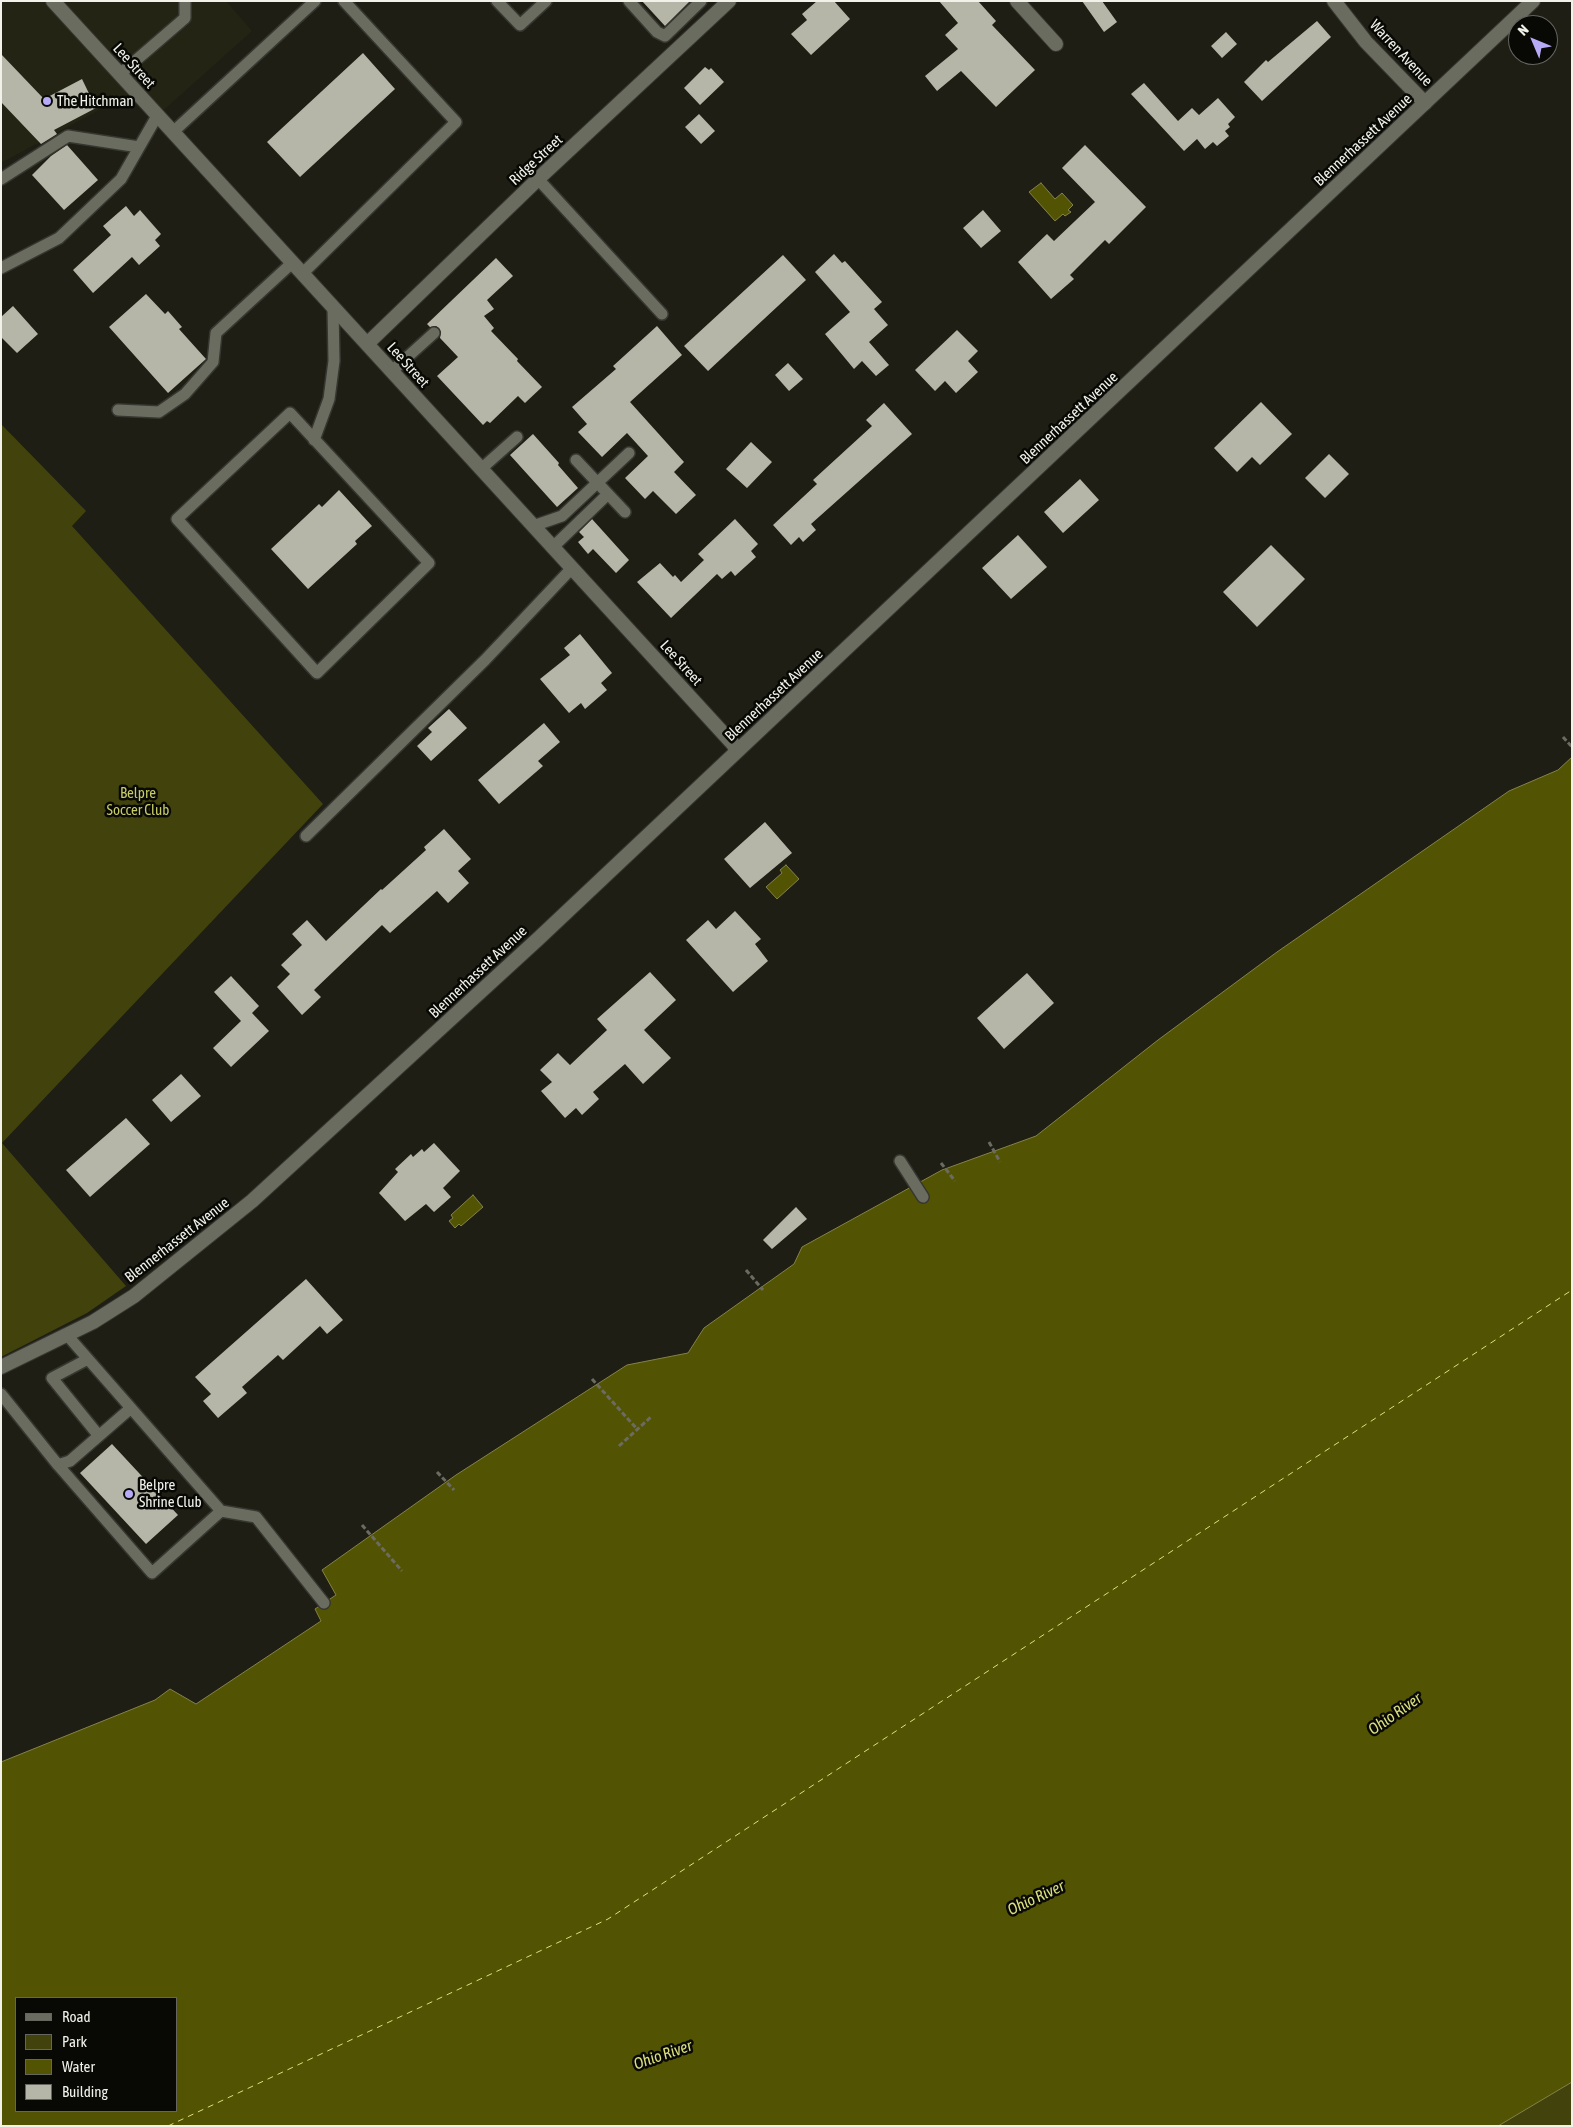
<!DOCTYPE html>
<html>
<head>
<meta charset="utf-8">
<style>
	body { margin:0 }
	#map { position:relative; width:1573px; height:2127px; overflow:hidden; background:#1e1e14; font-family:"Asap Condensed",sans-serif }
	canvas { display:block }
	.frame { position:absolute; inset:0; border:2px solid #f2f2eb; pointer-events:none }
	.legend { position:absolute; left:15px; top:1997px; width:162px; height:115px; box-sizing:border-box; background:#080805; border:1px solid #666661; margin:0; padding:6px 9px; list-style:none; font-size:15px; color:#f2f2eb }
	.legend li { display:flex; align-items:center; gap:10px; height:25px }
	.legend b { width:25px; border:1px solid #666661 }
	.north { position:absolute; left:1508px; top:15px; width:50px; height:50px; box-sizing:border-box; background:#080805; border:1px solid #666661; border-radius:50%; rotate:315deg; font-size:14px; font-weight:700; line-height:20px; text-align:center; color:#f2f2eb }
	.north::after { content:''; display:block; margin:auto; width:18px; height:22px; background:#b7abf8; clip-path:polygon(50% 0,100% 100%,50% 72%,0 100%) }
</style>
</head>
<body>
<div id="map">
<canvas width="1573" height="2127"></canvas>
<div class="frame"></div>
<ul class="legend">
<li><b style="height:6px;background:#6b6c60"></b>Road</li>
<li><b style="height:14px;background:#42430c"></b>Park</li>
<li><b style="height:14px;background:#535403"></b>Water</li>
<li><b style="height:14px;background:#b5b6a8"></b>Building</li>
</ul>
<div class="north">N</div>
</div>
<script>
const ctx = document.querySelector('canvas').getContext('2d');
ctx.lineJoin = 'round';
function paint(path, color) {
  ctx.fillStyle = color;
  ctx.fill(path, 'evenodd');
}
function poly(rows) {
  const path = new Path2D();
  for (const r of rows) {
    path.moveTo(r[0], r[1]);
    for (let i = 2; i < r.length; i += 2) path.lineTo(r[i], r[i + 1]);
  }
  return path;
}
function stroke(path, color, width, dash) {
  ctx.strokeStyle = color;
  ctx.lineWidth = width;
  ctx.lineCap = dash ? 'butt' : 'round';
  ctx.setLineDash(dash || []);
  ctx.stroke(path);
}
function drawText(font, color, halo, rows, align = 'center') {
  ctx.font = font + ' "Asap Condensed",sans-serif';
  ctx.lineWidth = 5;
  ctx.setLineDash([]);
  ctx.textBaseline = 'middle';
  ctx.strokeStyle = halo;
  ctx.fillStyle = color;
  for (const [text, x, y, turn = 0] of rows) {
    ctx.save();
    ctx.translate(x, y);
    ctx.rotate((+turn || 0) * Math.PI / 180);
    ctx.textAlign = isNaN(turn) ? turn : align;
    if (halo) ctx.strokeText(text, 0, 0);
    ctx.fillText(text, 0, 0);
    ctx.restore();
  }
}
const built = poly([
	[1,1,226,1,252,31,157,116,134,91,1,163]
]);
const green = poly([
	[1,424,86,511,72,526,323,804,2,1143,126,1286,87,1313,1,1357],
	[1572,2082,1572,2126,1498,2126,1523,2111]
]);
const water = poly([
	[1041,183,1055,199,1062,193,1073,205,1068,210,1071,212,1065,216,1063,214,1055,221,1029,192,1041,183],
	[1572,757,1572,2082,1498,2126,1,2126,1,1762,155,1700,170,1689,196,1704,321,1621,315,1609,336,1595,322,1570,456,1475,627,1365,688,1353,704,1328,794,1264,802,1247,942,1170,1036,1136,1158,1040,1277,952,1509,791,1558,770,1572,757],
	[16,1998,176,1998,176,2111,16,2111,16,1998],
	[786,865,799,879,777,899,766,887,782,873,780,870,786,865],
	[473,1195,483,1207,461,1226,459,1224,455,1228,449,1221,453,1218,451,1215,473,1195]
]);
const ferry = poly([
	[168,2126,608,1919,1572,1290]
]);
const building = poly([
	[642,1,690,1,665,26],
	[817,1,834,1,850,19,811,55,791,34,807,20,802,14],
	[939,1,978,1,996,21,992,25,1035,70,996,107,961,71,937,91,925,76,958,49,945,35,958,23],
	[1082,1,1102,1,1117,22,1104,32],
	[1317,21,1331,37,1262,101,1244,82,1266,60,1268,62],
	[1226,32,1237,44,1222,58,1211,46],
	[363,53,395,89,300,177,267,142],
	[1,54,44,99,82,79,96,108,54,130,57,134,41,144,1,102],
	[705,67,709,70,711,68,724,82,700,105,684,88],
	[1144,83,1178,121,1192,108,1199,115,1218,98,1235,117,1228,124,1230,127,1225,131,1229,136,1217,146,1213,142,1205,149,1197,139,1184,151,1131,94],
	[699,114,715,131,701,144,685,127],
	[67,145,98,180,64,210,32,175,51,156],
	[1085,145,1146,207,1109,244,1105,240,1070,275,1074,279,1051,299,1018,262,1047,234,1054,241,1095,202,1062,168],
	[126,206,134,216,140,210,161,234,155,240,160,246,139,265,132,257,93,293,73,270,111,235,103,226],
	[983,210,1001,231,981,248,963,228],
	[834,254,842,263,845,261,882,302,874,309,888,325,869,342,889,365,876,376,862,361,854,369,825,334,850,312,815,272],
	[783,255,806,280,708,371,684,346],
	[496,258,513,276,487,300,494,309,484,316,494,328,491,331,518,359,517,361,542,387,525,403,518,396,490,423,487,421,483,425,437,376,458,357,440,338,441,332,439,328,436,326,430,327,427,324],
	[146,294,165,314,168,311,182,327,179,329,206,359,168,393,109,327],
	[13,306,38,334,17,353,1,337,1,317],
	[657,326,682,355,630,402,684,462,674,472,696,495,676,514,653,491,645,499,625,478,648,456,627,433,602,457,578,432,587,424,572,407,616,369,613,366],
	[957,330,978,351,968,361,978,372,956,393,945,381,935,391,915,370],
	[788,363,803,379,789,391,775,375],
	[1261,402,1292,434,1260,465,1252,457,1237,472,1214,448],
	[884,403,912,434,811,524,816,530,803,542,799,537,791,545,773,525,817,484,813,480,872,426,866,420],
	[533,434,559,463,558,465,578,488,557,507,510,455],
	[751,442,772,462,747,488,726,469],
	[1329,454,1349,474,1325,498,1305,478],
	[1080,479,1099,500,1063,533,1044,512],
	[339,490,372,526,355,541,357,544,308,589,271,549,319,504,322,507],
	[592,519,629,560,616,573,593,549,588,554,578,542,584,537,579,532],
	[735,519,758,544,751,551,756,557,735,576,731,571,722,579,717,574,671,618,637,582,660,563,673,577,675,575,681,582,704,560,698,554],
	[1018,535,1047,567,1011,599,982,568],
	[1271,545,1305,579,1257,627,1223,592],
	[580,634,612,673,601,683,607,690,585,709,581,703,569,713,540,679,570,655,564,648],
	[449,709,467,728,431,761,417,746,432,732,428,728],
	[544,723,560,742,538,761,543,766,499,804,478,780],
	[765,822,792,853,750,888,724,859],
	[444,829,471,859,458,871,469,883,448,903,437,891,390,933,382,925,314,990,321,997,302,1015,277,987,290,974,281,965,302,945,292,934,307,920,326,941,381,889,382,890,426,850,424,847],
	[735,911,761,939,755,944,768,961,733,992,686,940,708,920,716,929],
	[650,972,676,1000,644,1030,671,1058,643,1084,625,1064,593,1092,599,1099,582,1115,576,1108,565,1118,541,1091,552,1082,540,1070,558,1053,570,1065,607,1030,597,1019],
	[1027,973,1054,1003,1004,1049,977,1018],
	[231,976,259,1006,252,1013,269,1031,231,1067,213,1048,241,1021,214,992],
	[181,1074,201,1096,171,1122,152,1100],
	[126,1118,150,1144,90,1197,66,1170],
	[434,1143,460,1171,443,1188,451,1197,434,1212,426,1204,405,1221,379,1193,398,1172,395,1169,411,1154,413,1157,422,1149,424,1152],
	[796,1207,807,1219,772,1249,763,1240],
	[306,1279,343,1320,327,1334,320,1326,283,1360,278,1355,242,1387,247,1393,218,1418,203,1401,211,1394,195,1377],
	[112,1444,178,1515,146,1544,80,1473]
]);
const path = poly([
	[1563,737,1572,747],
	[989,1142,1000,1162],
	[941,1163,955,1181],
	[746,1270,763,1290],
	[592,1379,637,1429],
	[619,1446,652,1416],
	[437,1472,454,1490],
	[362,1525,402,1571]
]);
const service = poly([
	[497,1,520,25,546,1],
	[629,1,657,32,665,36,701,1],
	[120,74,185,18,185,1],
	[173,132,315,1],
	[1,179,68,136,139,147],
	[538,179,662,314],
	[1,268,59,238,121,179,157,116],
	[302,274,456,122,344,1],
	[392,371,434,333],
	[118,410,159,412,185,394,213,362,216,333,292,263],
	[290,413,429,563,317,673,177,519,290,413],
	[314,440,329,399,334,361,333,307],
	[576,460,625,512],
	[481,469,517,437],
	[533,526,562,516,629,453],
	[553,547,608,494],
	[306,836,485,660,572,568],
	[900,1161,923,1197],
	[88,1359,52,1378,99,1436],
	[1,1394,58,1465,152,1573,221,1511,67,1335],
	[58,1465,70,1461,131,1408],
	[221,1511,256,1517,324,1603]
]);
const minor = poly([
	[53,1,733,744,737,751],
	[1017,1,1056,44],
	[1334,1,1366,42,1425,103],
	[367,344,538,179,729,1]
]);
const tertiary = poly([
	[1,1367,93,1322,134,1296,252,1201,538,939,1533,1]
]);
const markers = [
	[47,101,5,"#b7abf8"],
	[129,1494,5,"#b7abf8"]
];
const streetNames = [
	["Warren Avenue",1401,53,47],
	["Lee Street",134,66,48],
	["Blennerhassett Avenue",1363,140,-43],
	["Ridge Street",536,160,-43],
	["Lee Street",408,365,48],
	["Blennerhassett Avenue",1069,418,-43],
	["Lee Street",681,663,48],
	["Blennerhassett Avenue",774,695,-43],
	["Blennerhassett Avenue",478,972,-43],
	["Blennerhassett Avenue",177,1240,-38]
];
const poiNames = [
	["The Hitchman",57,101],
	["Belpre",139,1485],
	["Shrine Club",139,1502]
];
const parkNames = [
	["Belpre",138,793],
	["Soccer Club",138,810]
];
const waterNames = [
	["Ohio River",1395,1714,-35],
	["Ohio River",1036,1898,-25],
	["Ohio River",663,2055,-19]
];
paint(built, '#232413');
paint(green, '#42430c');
paint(water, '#535403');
stroke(water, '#838349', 1);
stroke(ferry, '#dce07d', 1, [6, 5]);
paint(building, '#b5b6a8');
stroke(service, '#373731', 14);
stroke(minor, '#373731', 16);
stroke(tertiary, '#373731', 16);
stroke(path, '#6b6b62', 3, [5, 2.5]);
stroke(service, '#6b6c60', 11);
stroke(minor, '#6b6c60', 14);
stroke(tertiary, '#6b6c60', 14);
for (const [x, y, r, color] of markers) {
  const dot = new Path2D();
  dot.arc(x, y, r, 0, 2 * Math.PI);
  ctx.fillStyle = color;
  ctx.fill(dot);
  stroke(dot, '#080805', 2);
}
drawText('15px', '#f2f2eb', '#080805', streetNames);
drawText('15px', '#f2f2eb', '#080805', poiNames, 'left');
drawText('15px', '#c7cb68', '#080805', parkNames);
drawText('italic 16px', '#dce07d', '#080805', waterNames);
</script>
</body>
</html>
